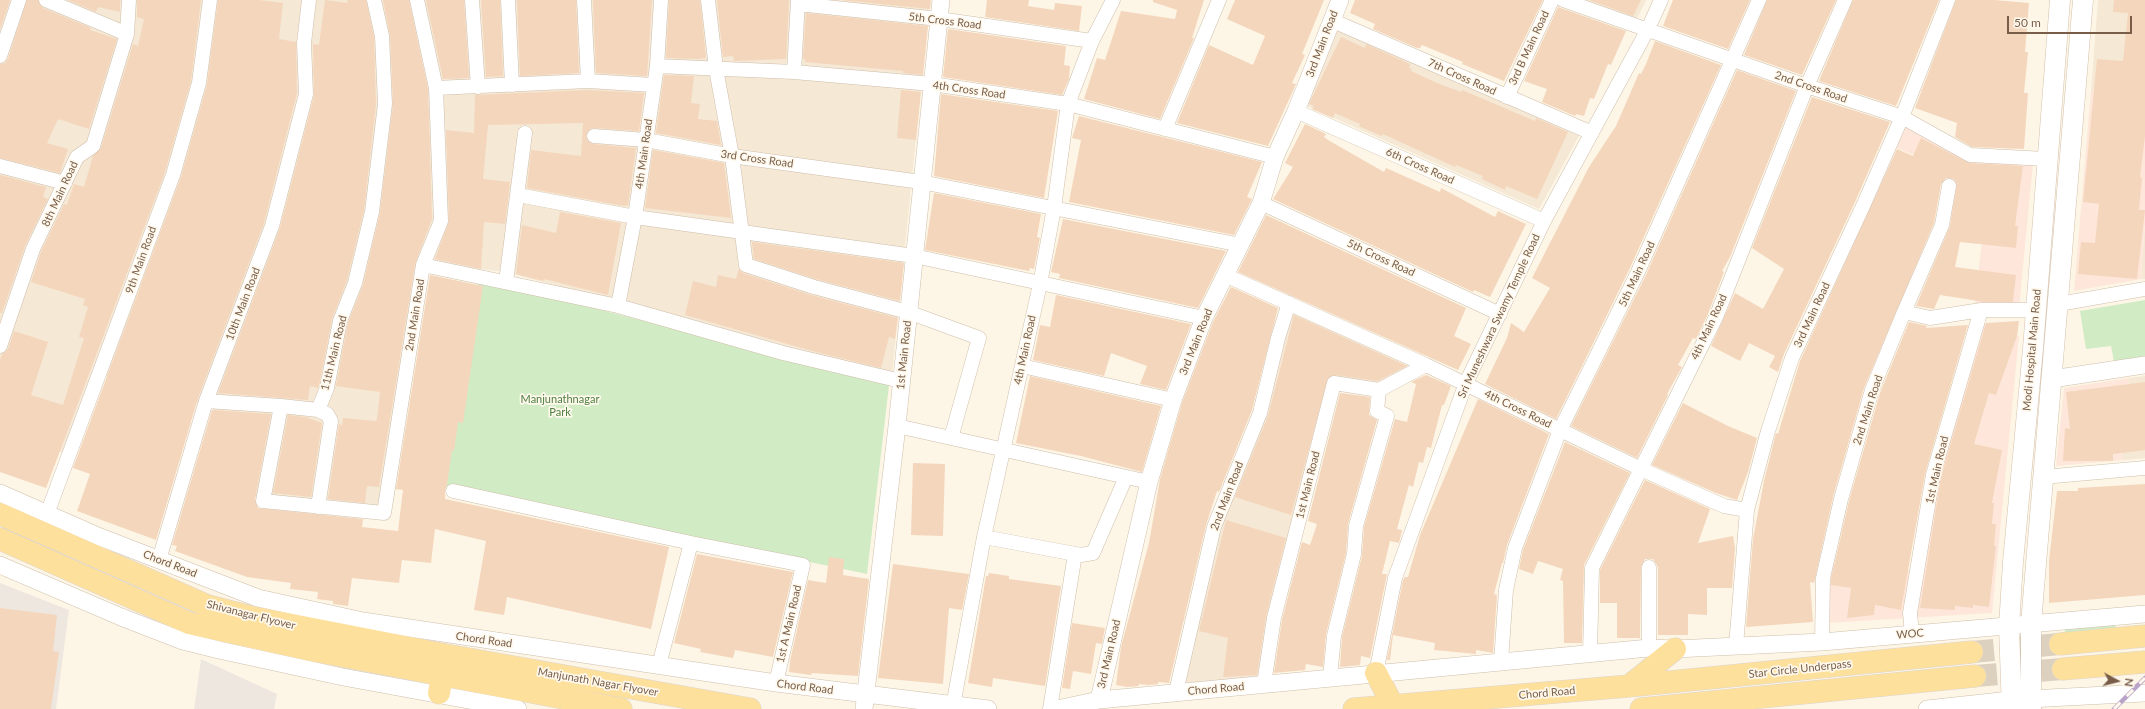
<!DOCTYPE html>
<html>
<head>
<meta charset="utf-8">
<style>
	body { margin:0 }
	#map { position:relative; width:2145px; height:709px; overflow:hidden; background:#fdf6e6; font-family:Lato,sans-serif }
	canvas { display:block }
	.north { position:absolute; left:2097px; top:661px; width:40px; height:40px; -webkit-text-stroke:3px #fff9ed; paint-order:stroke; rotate:97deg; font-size:11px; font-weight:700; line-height:16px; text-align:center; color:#785d49 }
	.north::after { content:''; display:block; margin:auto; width:14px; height:18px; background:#785d49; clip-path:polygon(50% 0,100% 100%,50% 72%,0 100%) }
	.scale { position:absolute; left:2007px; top:16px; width:125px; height:18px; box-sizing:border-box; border:2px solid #785d49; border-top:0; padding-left:5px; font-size:12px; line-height:14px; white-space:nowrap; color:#785d49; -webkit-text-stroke:3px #fff9ed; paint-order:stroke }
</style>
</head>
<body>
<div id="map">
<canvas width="2145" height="709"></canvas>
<div class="north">N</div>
<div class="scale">50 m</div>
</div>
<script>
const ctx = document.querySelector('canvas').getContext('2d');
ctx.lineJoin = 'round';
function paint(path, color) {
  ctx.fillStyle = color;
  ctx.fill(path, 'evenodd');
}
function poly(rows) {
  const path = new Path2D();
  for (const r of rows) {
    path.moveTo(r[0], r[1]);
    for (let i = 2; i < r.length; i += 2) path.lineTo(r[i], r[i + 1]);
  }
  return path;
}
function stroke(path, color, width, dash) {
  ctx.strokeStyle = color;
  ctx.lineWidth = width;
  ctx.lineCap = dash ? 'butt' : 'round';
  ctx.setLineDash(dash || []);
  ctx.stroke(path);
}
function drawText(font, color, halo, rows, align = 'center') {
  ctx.font = font + ' Lato,sans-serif';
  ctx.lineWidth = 3.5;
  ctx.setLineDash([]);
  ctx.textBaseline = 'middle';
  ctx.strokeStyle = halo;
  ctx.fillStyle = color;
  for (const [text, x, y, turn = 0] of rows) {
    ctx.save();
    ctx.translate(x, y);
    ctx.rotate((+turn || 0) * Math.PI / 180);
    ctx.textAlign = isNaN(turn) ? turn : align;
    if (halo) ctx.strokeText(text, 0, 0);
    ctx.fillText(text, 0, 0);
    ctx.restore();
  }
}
const residential = poly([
	[0,0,930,0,892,374,505,272,423,262,384,511,195,491,214,405,200,404,98,373,66,454,0,430],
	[1584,0,1646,0,1637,19],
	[2098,0,2145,0,2145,96,2091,91],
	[1338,29,1579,136,1539,209,1305,105],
	[2145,223,2145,279,2141,279],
	[1289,306,1422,364,1380,387,1332,381,1259,681,1182,683,1218,528],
	[2145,376,2145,458,2122,460,2119,421,2132,419,2128,378]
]);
const commercial = poly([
	[2091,91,2145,96,2145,223,2141,279,2074,291],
	[1906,125,1957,155,2033,164,2019,308,1975,303,1984,222,1946,218,1952,172,1897,148],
	[1971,318,2019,336,1992,613,1827,623,1832,564,1911,571,1929,478],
	[2128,378,2132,420,2119,421,2122,460,2056,466,2064,388]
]);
const industrial = poly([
	[0,583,69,610,56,709,0,709],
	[201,659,277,694,274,709,194,709]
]);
const green = poly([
	[479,278,889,385,867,574,436,484],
	[2145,300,2145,357,2114,362,2111,346,2086,349,2080,311],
	[2115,622,2116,631,2065,634,2064,624]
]);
const building = poly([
	[0,0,10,0,0,30],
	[27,0,38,0,43,8,91,28,90,30,117,39,89,129,58,119,47,143,68,149,60,173,0,158,0,64,5,63,8,59],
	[68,0,120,0,120,12,98,7,96,12],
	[137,0,201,0,191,81,165,172,46,488,0,472,0,360,2,354,8,349,14,331,48,342,31,395,63,405,84,338,79,337,88,307,83,305,85,299,31,282,41,252,64,204,67,205,74,184,84,187,93,156,101,148,133,44,138,46,144,19,137,17],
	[218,0,259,0,283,3,279,39,296,42,297,93,264,223,198,398,156,540,77,511,90,474,73,468,181,177,207,85],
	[325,0,348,3,347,0,366,0,374,37,376,104,364,210,347,280,332,319,319,386,318,388,310,386,308,400,218,393,280,228,314,96,313,44,319,45],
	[383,0,409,0,428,89,432,219,415,264,379,487,367,486,365,503,328,499,339,424,342,425,343,418,376,421,377,419,380,392,336,386,348,323,363,285,380,213,393,104,390,35],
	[426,0,464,0,469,78,443,79],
	[481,0,500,0,503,76,486,77],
	[517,0,576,0,579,73,520,76],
	[593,0,652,0,647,76,596,73],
	[669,0,700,0,706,58,697,59,666,58],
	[717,0,789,0,786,59,734,61,733,56,723,57],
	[841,0,931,0,930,9],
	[987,0,1029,0,1028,6,1054,10,1055,3,1082,6,1079,31,985,17],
	[1153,0,1204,0,1192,38,1194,38,1160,119,1084,99,1097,58,1105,60,1121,11,1175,19,1177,10,1153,2],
	[1235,0,1324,0,1302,54,1305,55,1292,83,1296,84,1268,146,1177,123,1209,45,1253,65,1265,36,1227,19],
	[1355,0,1543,0,1504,81,1462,64,1463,62,1422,45,1420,48,1417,48,1373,29,1375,24,1350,13],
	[1589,0,1641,0,1633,16],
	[1673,0,1750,0,1728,49,1663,26],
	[1767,0,1836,0,1802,75,1744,55],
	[1853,0,1939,0,1896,106,1819,81],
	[1956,0,1994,0,2029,3,2025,52,2028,52,2024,93,2028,93,2024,149,1972,147,1955,137,1957,123,1915,108],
	[2114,0,2145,0,2145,136,2140,177,2142,178,2139,210,2145,210,2137,279,2078,274,2081,242,2095,243,2099,204,2083,202,2097,59,2123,61,2128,13,2113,12],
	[1558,7,1626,31,1611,65,1608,64,1594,99,1590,98,1584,116,1576,114,1575,116,1542,102,1547,89,1524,81],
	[806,13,928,26,923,75,903,73,903,71,805,62,805,59,803,59],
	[948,29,1066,46,1064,65,1070,66,1069,79,1062,95,943,77],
	[1341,37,1365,48,1366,44,1410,64,1409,68,1412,69,1411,71,1437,83,1461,92,1462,90,1535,121,1536,118,1568,132,1537,199,1506,186,1505,190,1482,179,1483,176,1456,165,1455,167,1383,134,1382,136,1372,132,1359,126,1360,124,1335,113,1333,118,1312,109,1314,106,1309,104],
	[1655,41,1721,65,1629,270,1556,419,1485,384,1507,338,1511,323,1524,332,1550,288,1532,278,1589,167,1616,126,1639,73,1641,74,1646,64],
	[1737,70,1796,91,1730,257,1722,271,1724,272,1708,314,1696,339,1693,338,1678,365,1682,367,1667,394,1668,395,1637,458,1571,426,1645,277],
	[664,75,694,76,691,103,700,104,698,119,717,121,721,145,656,133],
	[588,90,644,93,639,131,594,128,590,129,586,135,587,140,593,144,636,148,628,205,624,206,527,188,531,150,581,156,583,123,488,125,483,179,510,182,505,224,484,222,481,269,435,259,449,221,446,130,474,133,475,95],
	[901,90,921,92,916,140,897,138],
	[941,94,1058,111,1044,198,934,176],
	[1812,97,1890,122,1855,202,1784,354,1778,372,1769,367,1775,356,1749,343,1740,361,1711,346,1735,293,1763,309,1784,269,1752,248],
	[1079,116,1262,162,1247,197,1252,199,1234,235,1069,202,1081,140,1072,138],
	[1305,124,1326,134,1324,137,1328,140,1384,172,1386,168,1440,192,1441,188,1495,217,1498,211,1526,224,1490,297,1474,290,1473,292,1273,199,1293,167,1285,163],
	[1921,138,1969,163,2023,166,2015,226,2018,226,2016,248,1960,242,1955,267,2016,275,2013,302,1985,302,1940,295,1934,309,1916,306,1950,226,1957,184,1954,179,1946,178,1941,184,1934,223,1864,388,1833,497,1814,583,1810,582,1813,622,1746,627,1753,539,1764,481,1776,433,1778,434,1800,361,1897,149,1913,156],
	[653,150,724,163,731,218,645,208],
	[0,175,46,187,43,197,48,199,25,246,2,313,0,313],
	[934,193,1041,214,1037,237,1040,238,1034,269,1030,268,1029,271,925,250],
	[560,212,621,223,608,295,544,279,543,281,516,274,522,225,556,233],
	[1266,215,1466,308,1454,336,1471,344,1458,370,1238,272],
	[1063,219,1226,251,1198,308,1059,278,1060,274,1051,272],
	[752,242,904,263,900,301,816,279,754,259],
	[739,269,743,273,811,295,898,318,895,339,889,337,881,368,816,352,685,315,693,281,716,287,718,275,736,279],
	[430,275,483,286,463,423,458,422,454,451,452,450,447,485,445,490,445,499,669,547,651,629,507,597,504,615,474,610,486,541,435,529,431,563,402,560,399,583,352,578,348,606,333,604,333,601,317,599,318,592,290,589,291,583,247,577,175,551,177,546,172,545,212,410,271,414,255,499,258,508,363,519,362,527,398,531,403,490,396,489],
	[1231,287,1278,308,1252,410,1219,492,1217,491,1206,525,1169,683,1158,682,1158,684,1148,685,1139,684,1139,686,1127,687,1116,685,1121,647,1149,543,1160,479,1182,403,1213,322],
	[1056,295,1191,324,1166,390,1140,384,1147,366,1111,353,1104,376,1033,360,1040,325,1050,327],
	[1294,315,1407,366,1378,381,1335,375,1328,378,1291,515,1235,497,1268,416],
	[2019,321,2017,336,1996,395,1989,393,1974,444,2002,450,1992,503,1994,503,1992,524,1996,524,1994,546,1996,546,1989,607,1973,605,1973,608,1955,606,1955,610,1920,608,1941,477,1986,323],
	[1909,322,1927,326,1926,328,1968,325,1925,474,1901,610,1875,605,1874,615,1847,618,1851,588,1831,585,1831,579,1849,501,1880,393],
	[1426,375,1451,386,1444,405,1442,405,1431,448,1427,447,1423,463,1419,462,1413,487,1409,485,1397,529,1402,530,1399,543,1390,541,1382,574,1387,574,1370,658,1361,656,1360,665,1340,667,1342,637,1362,556,1364,527,1395,419,1407,422,1416,384,1411,382],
	[1030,376,1161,406,1142,472,1081,456,1016,443],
	[2145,382,2145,450,2113,454,2113,461,2063,461,2065,428,2070,429,2066,392],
	[1340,393,1370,397,1369,415,1377,420,1348,524,1346,553,1326,634,1323,667,1306,664,1305,670,1274,673,1282,620,1302,542,1310,545,1317,524,1308,521],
	[1478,399,1549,434,1507,545,1503,563,1502,563,1494,594,1497,595,1493,653,1476,650,1476,654,1434,650,1435,643,1393,635,1390,660,1387,660,1403,580,1405,577,1408,577,1420,535],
	[1683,403,1728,426,1757,438,1748,472,1737,500,1716,493,1652,465],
	[288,415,305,417,322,423,311,497,273,493],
	[1565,442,1630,473,1584,565,1582,643,1564,643,1563,581,1560,580,1563,569,1538,561,1533,574,1519,569,1523,550],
	[913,463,945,464,943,536,911,535],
	[1645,480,1710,509,1698,543,1733,536,1735,548,1732,588,1707,588,1707,615,1688,614,1688,635,1658,635,1658,567,1653,559,1645,559,1641,567,1640,638,1617,638,1617,603,1600,603,1600,570],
	[2145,484,2145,595,2049,603,2049,561,2057,491,2078,491,2078,488],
	[1226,520,1286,538,1266,616,1257,675,1223,677,1228,638,1199,631],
	[697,554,793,572,773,657,735,650,733,658,700,652,701,649,674,643],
	[829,557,844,559,843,575,869,579,858,676,812,673,811,675,789,672,790,661,808,580,826,583],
	[893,564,969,574,962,610,949,608,943,684,878,678],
	[989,573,1009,576,1009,579,1061,586,1045,686,993,678,992,687,968,683,986,576,988,576],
	[0,608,57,615,53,651,59,652,51,709,0,709],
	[1072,623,1105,628,1102,644,1096,643,1091,674,1073,671,1070,689,1062,688]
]);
const primaryTunnel = poly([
	[1972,652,2060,644],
	[1975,676,2063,669]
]);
const minor = poly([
	[46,0,127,34],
	[472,0,478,87],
	[508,0,512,85],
	[584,0,588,81],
	[708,0,716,69,732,156,746,265,814,287,908,312,979,338,951,438],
	[1563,0,1807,86,1902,117,1970,155,2046,159],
	[798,4,939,19,1092,41],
	[1331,20,1592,133],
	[0,56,19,0],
	[657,66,794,72,932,84,1068,104,1275,157],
	[794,72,798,0],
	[436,88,588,81,653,85],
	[1507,97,1552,0],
	[1296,111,1544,221],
	[1165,129,1219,0],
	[594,136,646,140,732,156,921,182,1241,245],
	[0,166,65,183],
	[518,195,635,217,914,256,1204,318],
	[1261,203,1500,314],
	[423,265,618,306,783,353,901,381],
	[1225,275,1426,365,1641,469,1724,506,1747,510],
	[506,282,525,133],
	[2059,304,2145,289],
	[618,306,635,217,657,66,661,0],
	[1904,312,1930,318,1981,310,2036,310],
	[0,346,33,249,77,157,93,146,127,34,129,0],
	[1022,366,1173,400],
	[206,401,281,406,263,501,384,513,423,265,441,221,436,88,417,0],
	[281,406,318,410,327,414,331,421,318,507],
	[318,410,327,388,340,321,355,283,372,212,385,104,382,36,374,0],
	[897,426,1149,482],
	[2043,477,2145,468],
	[453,491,691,543],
	[47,514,173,175,199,83,210,0],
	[984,537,1081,555,1093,553,1126,477],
	[159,560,206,401,272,226,306,94,304,43,309,0],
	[1649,567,1649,648],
	[1912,634,1910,613,1933,475,1981,310],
	[1822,642,1823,578,1841,499,1872,390,1904,312,1942,225,1949,186],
	[1736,646,1747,510,1768,431,1792,358,1863,206,1902,117,1948,0],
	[1590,654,1592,568,1716,317,1807,86,1845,0],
	[1501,662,1506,590,1515,548,1560,430,1637,274,1759,0],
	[659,665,691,543,803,565,776,683],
	[1376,673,1395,578,1466,383,1544,221,1648,29,1661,0],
	[1330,678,1334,636,1354,554,1356,526,1387,416,1377,411,1379,390],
	[1264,684,1274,618,1334,383,1379,390,1426,365],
	[1176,692,1214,527,1260,413,1278,338,1289,303],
	[953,706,984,537,1040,284,1054,208,1068,104,1092,41,1113,0],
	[1050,709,1075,554]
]);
const tertiary = poly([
	[2052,379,2145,365],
	[0,493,100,537,258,598,363,621,776,683,988,709],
	[0,565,121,617,183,641,219,650,343,677,518,709],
	[1099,700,1149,482,1173,400,1204,318,1261,203,1275,157,1296,111,1340,0],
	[864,709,897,426,941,0],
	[1057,709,1099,700,1649,648,1675,649,1822,642,2145,614],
	[1927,709,2010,700,2145,693]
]);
const secondary = poly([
	[2012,709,2009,627,2013,562,2033,349,2060,0],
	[2031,709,2031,624,2083,0]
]);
const primary = poly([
	[0,514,208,606,251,617,446,655,750,709],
	[0,539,189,623,311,650,621,709],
	[2060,644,2145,636],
	[2063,669,2145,662],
	[1376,673,1393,706],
	[1629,686,1675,649],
	[439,693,442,675],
	[1354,709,1629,686,1972,652],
	[1641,709,1975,676]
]);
const rail = poly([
	[2114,709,2145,678]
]);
const streetNames = [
	["5th Cross Road",945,21,7],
	["3rd Main Road",1322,44,-69],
	["3rd B Main Road",1529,48,-65],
	["7th Cross Road",1462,77,24],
	["2nd Cross Road",1811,87,19],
	["4th Cross Road",969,90,8],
	["4th Main Road",644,154,-82],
	["3rd Cross Road",757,159,8],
	["6th Cross Road",1420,166,24],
	["8th Main Road",60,194,-65],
	["5th Cross Road",1381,258,25],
	["9th Main Road",141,260,-70],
	["5th Main Road",1637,274,-65],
	["10th Main Road",243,304,-69],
	["2nd Main Road",415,315,-81],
	["3rd Main Road",1812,315,-65],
	["Sri Muneshwara Swamy Temple Road",1499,316,-65],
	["4th Main Road",1709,327,-65],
	["3rd Main Road",1196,342,-68],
	["4th Main Road",1025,350,-78],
	["Modi Hospital Main Road",2032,350,-85],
	["11th Main Road",334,353,-76],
	["1st Main Road",904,355,-84],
	["4th Cross Road",1518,409,26],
	["2nd Main Road",1868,410,-72],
	["1st Main Road",1937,470,-77],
	["1st Main Road",1308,485,-76],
	["2nd Main Road",1227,496,-69],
	["Chord Road",170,564,21],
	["Shivanagar Flyover",251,615,14],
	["1st A Main Road",789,624,-77],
	["WOC",1910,634,-5],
	["Chord Road",484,640,8],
	["3rd Main Road",1109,654,-77],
	["Star Circle Underpass",1800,669,-6],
	["Manjunath Nagar Flyover",598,682,10],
	["Chord Road",805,687,7],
	["Chord Road",1216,689,-5],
	["Chord Road",1547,693,-5]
];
const parkNames = [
	["Manjunathnagar",560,399],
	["Park",560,412]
];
paint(residential, '#f5e8d4');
paint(commercial, '#fee7da');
paint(industrial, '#ede7e0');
paint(green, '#d1ecc4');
paint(building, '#f4d6bd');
stroke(primaryTunnel, '#dcd0bf', 22, [22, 11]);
stroke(minor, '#cfbeab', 15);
stroke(tertiary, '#cfbeab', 18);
stroke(secondary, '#d5c0ab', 21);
stroke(primary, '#dcd5d0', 23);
stroke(minor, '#fff', 14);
stroke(tertiary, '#fff', 17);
stroke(secondary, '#fff', 20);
stroke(primary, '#fee09d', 22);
stroke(rail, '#b9a3c8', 4.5);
stroke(rail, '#fff9ed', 3, [9]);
drawText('11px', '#785d49', '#fff9ed', streetNames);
drawText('11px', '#4f7e41', '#fff9ed', parkNames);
</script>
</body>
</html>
